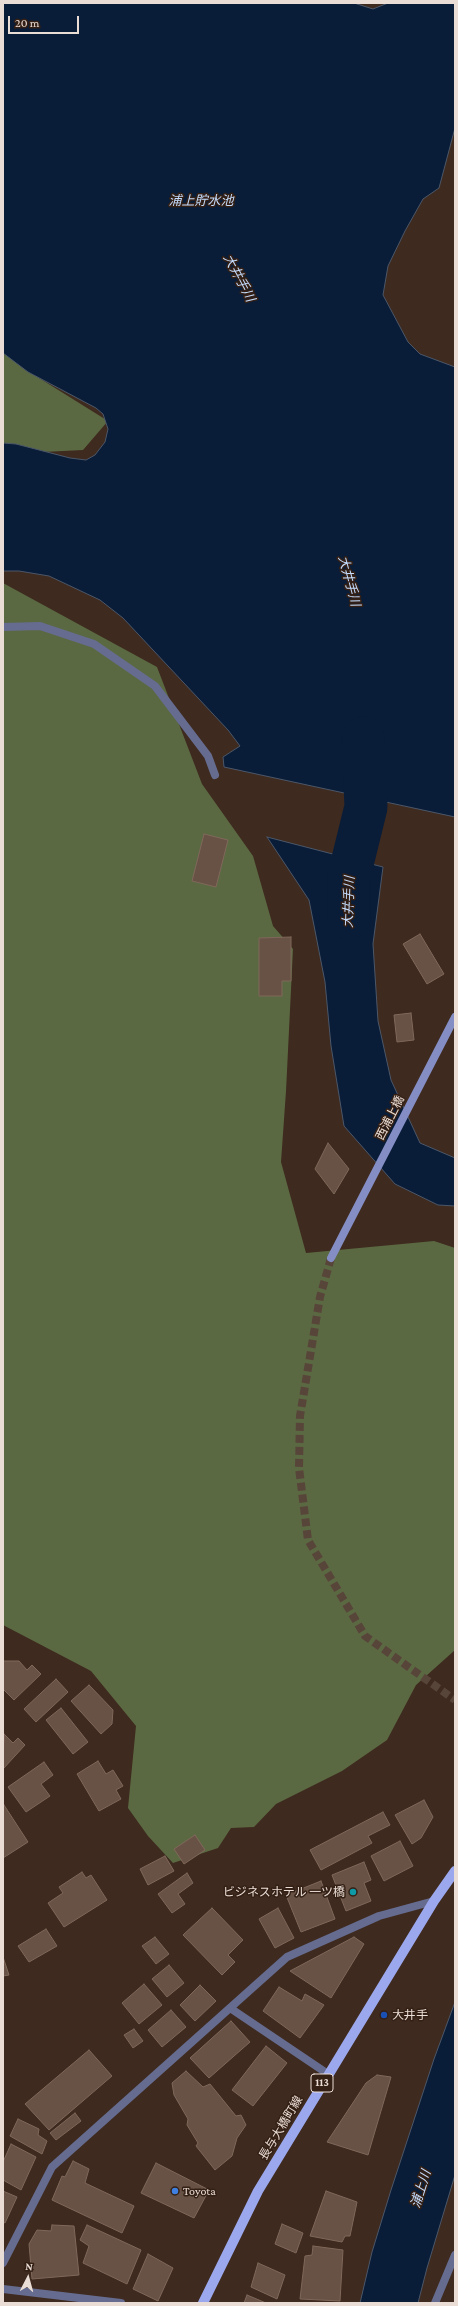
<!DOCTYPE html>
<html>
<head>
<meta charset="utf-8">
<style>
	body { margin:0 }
	#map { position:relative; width:458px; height:2306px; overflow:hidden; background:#3e2a1f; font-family:"Crimson Pro",serif }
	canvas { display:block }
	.frame { position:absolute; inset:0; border:4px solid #eaddd5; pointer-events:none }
	.north { position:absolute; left:8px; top:2258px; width:40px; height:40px; -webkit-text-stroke:3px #342015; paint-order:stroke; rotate:6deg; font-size:11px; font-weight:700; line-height:16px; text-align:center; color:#eaddd5 }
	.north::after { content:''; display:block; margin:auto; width:14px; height:18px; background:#eaddd5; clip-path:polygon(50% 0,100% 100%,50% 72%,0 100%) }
	.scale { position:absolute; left:8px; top:16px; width:71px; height:18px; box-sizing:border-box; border:2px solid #eaddd5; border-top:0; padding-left:5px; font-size:12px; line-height:14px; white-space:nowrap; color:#eaddd5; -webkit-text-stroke:3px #342015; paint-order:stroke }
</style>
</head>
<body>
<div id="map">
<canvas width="458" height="2306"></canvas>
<div class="frame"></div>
<div class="north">N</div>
<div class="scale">20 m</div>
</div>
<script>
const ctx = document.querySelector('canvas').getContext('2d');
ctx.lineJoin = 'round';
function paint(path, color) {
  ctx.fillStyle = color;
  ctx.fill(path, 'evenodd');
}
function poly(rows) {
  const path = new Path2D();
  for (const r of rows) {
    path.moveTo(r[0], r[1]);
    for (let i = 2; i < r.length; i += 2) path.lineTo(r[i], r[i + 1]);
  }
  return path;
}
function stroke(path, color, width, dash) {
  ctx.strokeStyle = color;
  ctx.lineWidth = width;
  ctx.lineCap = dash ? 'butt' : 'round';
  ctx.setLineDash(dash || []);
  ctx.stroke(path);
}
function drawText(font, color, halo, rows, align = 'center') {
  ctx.font = font + ' "Crimson Pro","Noto Sans JP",serif';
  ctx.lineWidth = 3;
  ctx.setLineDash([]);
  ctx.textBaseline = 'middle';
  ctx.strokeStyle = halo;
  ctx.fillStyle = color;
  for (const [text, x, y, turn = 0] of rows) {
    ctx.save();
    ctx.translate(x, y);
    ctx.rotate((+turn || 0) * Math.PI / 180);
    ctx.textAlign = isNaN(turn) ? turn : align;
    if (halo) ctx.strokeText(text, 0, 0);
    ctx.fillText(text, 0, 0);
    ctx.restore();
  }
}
const forest = poly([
	[3,351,31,373,108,421,83,450,3,454],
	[3,583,157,667,202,784,253,856,273,926,293,949,286,1091,281,1162,306,1253,434,1241,455,1248,455,1650,416,1685,387,1740,342,1771,276,1804,254,1827,231,1828,218,1848,173,1863,148,1836,128,1808,136,1726,91,1671,3,1625]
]);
const water = poly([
	[3,3,354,3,373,9,388,3,455,3,455,128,439,188,423,199,405,231,388,266,383,295,408,342,420,354,455,367,455,817,224,767,223,757,240,746,228,730,123,618,100,600,49,576,19,571,3,571,3,443,16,444,70,458,86,460,95,455,105,442,108,429,103,414,96,408,28,372,3,353,3,3],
	[267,837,383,867,373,944,378,1021,391,1080,420,1143,455,1158,455,1206,438,1205,395,1184,344,1126,331,1046,325,982,309,900,267,837],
	[455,2002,455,2175,427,2268,418,2303,360,2303,372,2252,391,2190,434,2059,455,2002]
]);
const river = poly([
	[349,918,349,876,366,807,363,738]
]);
const building = poly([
	[204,834,228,840,216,887,192,881,204,834],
	[420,934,444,974,427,984,403,944,420,934],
	[291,937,291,981,282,981,282,996,259,996,259,938,291,937],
	[411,1013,414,1040,397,1042,394,1015,411,1013],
	[328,1143,349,1169,334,1194,315,1169,328,1143],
	[3,1661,19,1661,27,1670,32,1665,41,1674,14,1700,3,1689,3,1661],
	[56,1679,68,1692,36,1722,24,1709,56,1679],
	[89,1685,113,1710,112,1724,101,1734,71,1701,89,1685],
	[61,1708,88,1742,73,1754,46,1720,61,1708],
	[4,1734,13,1743,18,1738,25,1745,3,1769,4,1734],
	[98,1761,106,1774,113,1770,123,1786,116,1790,121,1799,99,1811,77,1774,98,1761],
	[44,1762,53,1775,41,1784,50,1796,26,1812,8,1787,44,1762],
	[424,1800,433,1817,421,1838,412,1844,395,1815,424,1800],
	[4,1805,28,1842,3,1858,3,1806,4,1805],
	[383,1812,390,1825,368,1836,372,1843,321,1870,310,1850,383,1812],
	[195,1835,205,1850,184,1864,174,1849,195,1835],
	[400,1841,413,1866,384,1881,371,1856,400,1841],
	[165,1856,174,1871,148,1885,140,1869,165,1856],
	[364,1862,371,1880,364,1883,371,1901,346,1911,332,1875,364,1862],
	[82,1872,86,1878,91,1875,107,1900,64,1927,48,1903,63,1893,59,1887,82,1872],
	[187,1873,193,1883,178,1894,185,1904,172,1913,158,1894,187,1873],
	[321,1881,335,1919,301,1932,286,1895,321,1881],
	[212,1908,243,1940,228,1955,235,1962,222,1975,183,1935,212,1908],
	[278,1908,294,1938,275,1948,259,1919,278,1908],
	[46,1929,57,1946,29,1962,18,1946,46,1929],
	[155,1937,169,1954,156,1964,142,1946,155,1937],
	[354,1937,364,1944,331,1998,290,1971,354,1937],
	[3,1957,9,1975,3,1976,3,1957],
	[169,1965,184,1983,167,1997,152,1979,169,1965],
	[144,1984,162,2005,139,2024,122,2003,144,1984],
	[200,1985,216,2001,195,2021,180,2005,200,1985],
	[279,1987,302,2001,305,1994,324,2005,300,2038,263,2011,279,1987],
	[171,2010,186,2027,162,2047,148,2030,171,2010],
	[231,2021,250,2042,209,2078,190,2058,231,2021],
	[134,2029,143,2041,133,2048,124,2035,134,2029],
	[266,2046,287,2063,253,2106,232,2090,266,2046],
	[89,2050,112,2076,49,2130,25,2104,89,2050],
	[186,2071,203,2087,210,2084,236,2116,241,2115,246,2125,237,2138,232,2156,215,2170,196,2146,198,2143,187,2125,188,2119,174,2095,172,2083,186,2071],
	[377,2075,391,2077,368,2155,327,2142,366,2083,377,2075],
	[75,2113,81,2121,56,2140,50,2133,75,2113],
	[18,2119,39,2129,38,2135,47,2141,42,2154,10,2136,18,2119],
	[11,2144,36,2157,21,2190,3,2180,3,2162,11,2144],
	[73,2161,89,2169,85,2183,134,2206,122,2233,52,2200,62,2176,65,2177,73,2161],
	[156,2163,209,2190,194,2218,141,2193,156,2163],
	[3,2191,17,2197,5,2223,3,2222,3,2191],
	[326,2191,357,2202,350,2236,345,2236,342,2242,310,2236,326,2191],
	[282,2224,303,2233,296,2253,275,2244,282,2224],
	[52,2225,74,2226,79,2275,32,2279,29,2244,37,2230,51,2231,52,2225],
	[87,2225,141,2250,127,2284,83,2263,89,2246,80,2240,87,2225],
	[313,2246,343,2250,340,2301,300,2299,305,2256,312,2255,313,2246],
	[148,2254,173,2268,158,2301,133,2289,148,2254],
	[258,2263,285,2275,277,2299,251,2287,258,2263],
	[247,2295,266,2303,244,2303,247,2295]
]);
const secondaryTunnel = poly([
	[331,1258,320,1297,300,1416,299,1468,308,1540,365,1636,455,1700]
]);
const minor = poly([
	[3,627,40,626,94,644,155,686,208,756,215,775],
	[230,2008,328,2074],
	[3,2263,52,2167,287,1957,379,1916,434,1901],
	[3,2289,121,2303],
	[435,2303,455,2255]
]);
const secondary = poly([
	[331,1258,455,1017]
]);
const primary = poly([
	[203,2303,258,2191,434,1901,455,1871]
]);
const markers = [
	[353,1892,4,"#0f9aa8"],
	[384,2015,4,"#1a4fb4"],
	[175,2191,4,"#3f7fe0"]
];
const shields = [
	[322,2083,22]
];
const shieldNames = [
	["113",322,2083]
];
const streetNames = [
	["西浦上橋",390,1118,-63],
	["長与大橋町線",281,2128,-59]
];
const poiNames = [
	["ビジネスホテル 一ツ橋",345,1892,"right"],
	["大井手",392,2015],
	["Toyota",183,2191]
];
const waterNames = [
	["浦上貯水池",201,201],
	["大井手川",239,278,62],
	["大井手川",349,581,75],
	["大井手川",349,902,-88],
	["浦上川",421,2189,-73]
];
paint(forest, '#5b6942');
paint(water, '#091d39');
stroke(water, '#4c5768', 1);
stroke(river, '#091d39', 43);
paint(building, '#685245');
stroke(building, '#7f685b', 1);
stroke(secondaryTunnel, '#58453a', 8, [8, 4]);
stroke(minor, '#666c8f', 8);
stroke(secondary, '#848ec4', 8);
stroke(primary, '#9ca8ee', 10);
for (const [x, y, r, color] of markers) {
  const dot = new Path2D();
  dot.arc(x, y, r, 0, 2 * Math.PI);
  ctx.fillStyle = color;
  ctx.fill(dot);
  stroke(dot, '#342015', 1.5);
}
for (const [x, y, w] of shields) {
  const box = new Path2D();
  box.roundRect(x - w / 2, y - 9, w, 18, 3);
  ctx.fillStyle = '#342015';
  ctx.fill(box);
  stroke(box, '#eaddd5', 1);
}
drawText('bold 11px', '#eaddd5', null, shieldNames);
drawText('12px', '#eaddd5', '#342015', streetNames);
drawText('12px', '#eaddd5', '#342015', poiNames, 'left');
drawText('italic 13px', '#c3dbfd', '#342015', waterNames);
</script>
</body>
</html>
